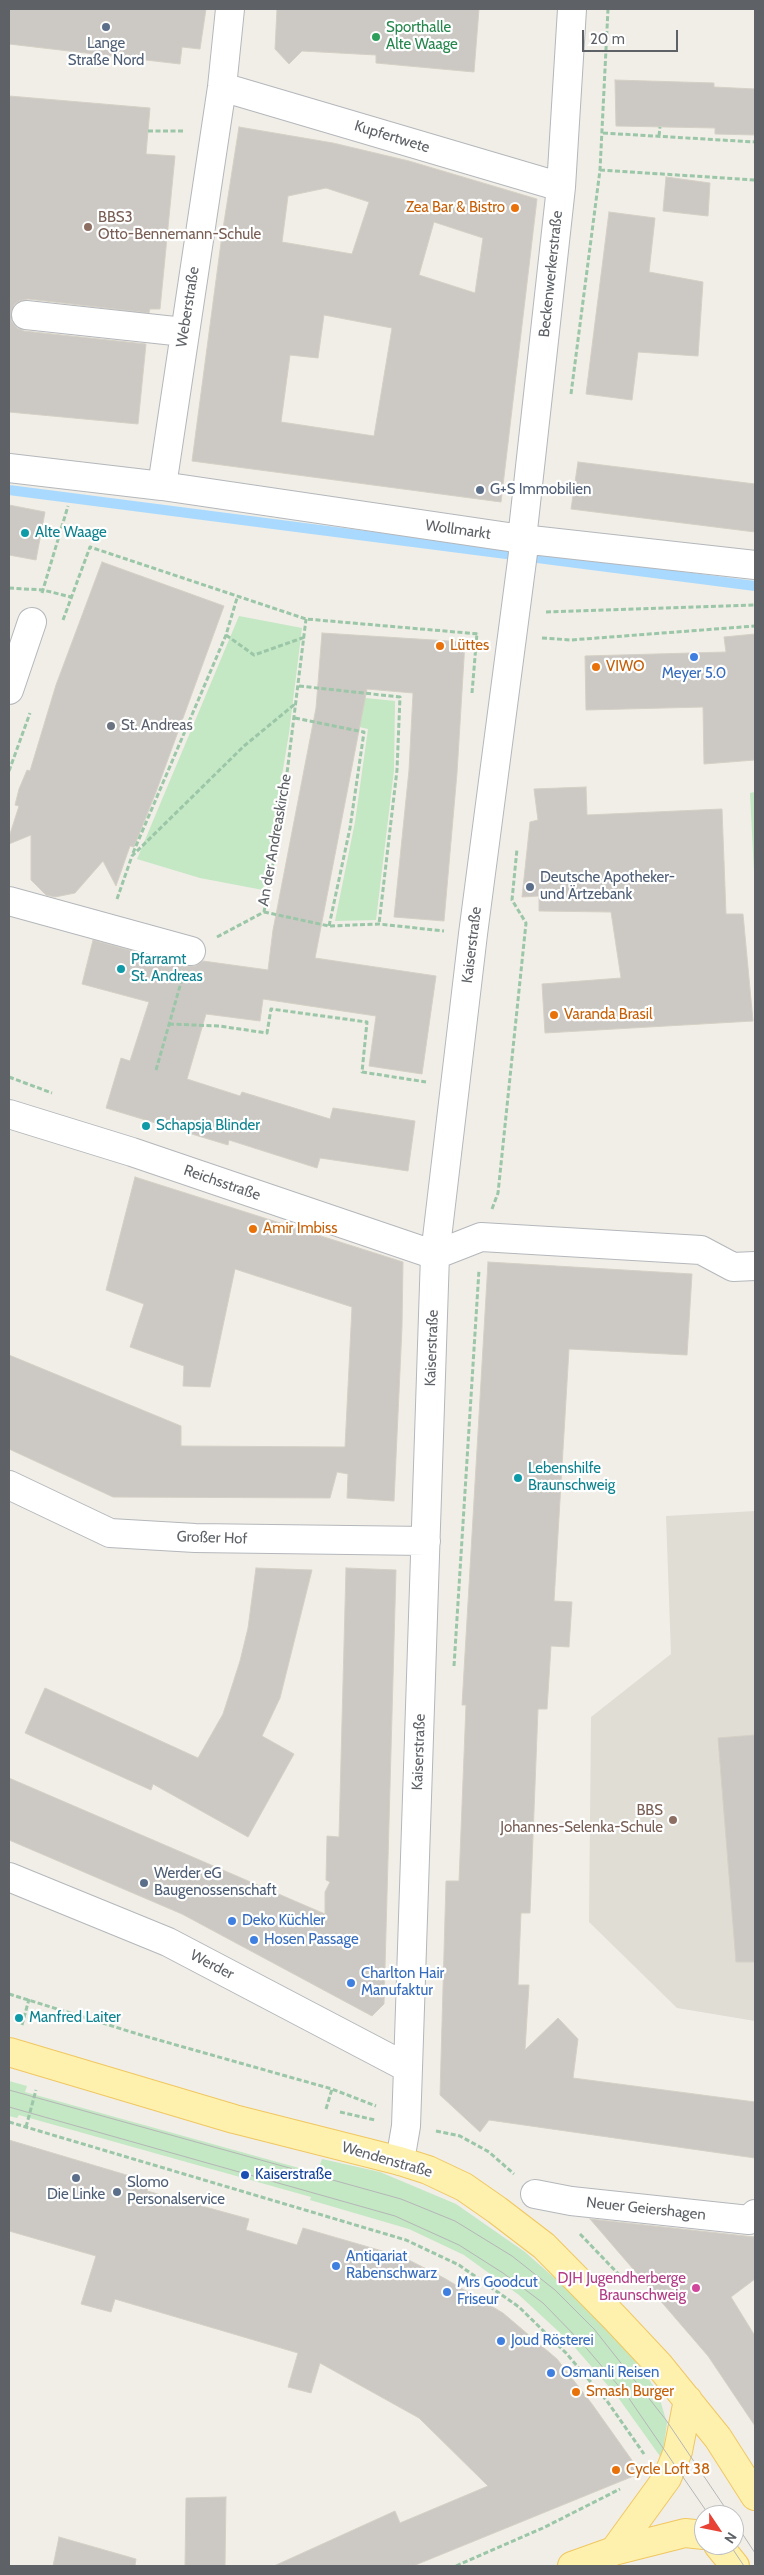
<!DOCTYPE html>
<html>
<head>
<meta charset="utf-8">
<style>
	body { margin:0 }
	#map { position:relative; width:764px; height:2575px; overflow:hidden; background:#f0eee7; font-family:Cabin,sans-serif }
	canvas { display:block }
	.frame { position:absolute; inset:0; border:10px solid #5e6267; pointer-events:none }
	.north { position:absolute; left:694px; top:2505px; width:50px; height:50px; box-sizing:border-box; background:#fff; border:1px solid #bfc0c2; border-radius:50%; rotate:124deg; font-size:14px; font-weight:700; line-height:20px; text-align:center; color:#5e6267 }
	.north::after { content:''; display:block; margin:auto; width:18px; height:22px; background:#e84235; clip-path:polygon(50% 0,100% 100%,50% 72%,0 100%) }
	.scale { position:absolute; left:582px; top:30px; width:96px; height:22px; box-sizing:border-box; border:2px solid #5e6267; border-top:0; padding-left:6px; font-size:15px; line-height:18px; white-space:nowrap; color:#5e6267; -webkit-text-stroke:4px #fff; paint-order:stroke }
</style>
</head>
<body>
<div id="map">
<canvas width="764" height="2575"></canvas>
<div class="frame"></div>
<div class="north">N</div>
<div class="scale">20 m</div>
</div>
<script>
const ctx = document.querySelector('canvas').getContext('2d');
ctx.lineJoin = 'round';
function paint(path, color) {
  ctx.fillStyle = color;
  ctx.fill(path, 'evenodd');
}
function poly(rows) {
  const path = new Path2D();
  for (const r of rows) {
    path.moveTo(r[0], r[1]);
    for (let i = 2; i < r.length; i += 2) path.lineTo(r[i], r[i + 1]);
  }
  return path;
}
function stroke(path, color, width, dash) {
  ctx.strokeStyle = color;
  ctx.lineWidth = width;
  ctx.lineCap = dash ? 'butt' : 'round';
  ctx.setLineDash(dash || []);
  ctx.stroke(path);
}
function drawText(font, color, halo, rows, align = 'center') {
  ctx.font = font + ' Cabin,sans-serif';
  ctx.lineWidth = 4.5;
  ctx.setLineDash([]);
  ctx.textBaseline = 'middle';
  ctx.strokeStyle = halo;
  ctx.fillStyle = color;
  for (const [text, x, y, turn = 0] of rows) {
    ctx.save();
    ctx.translate(x, y);
    ctx.rotate((+turn || 0) * Math.PI / 180);
    ctx.textAlign = isNaN(turn) ? turn : align;
    if (halo) ctx.strokeText(text, 0, 0);
    ctx.fillText(text, 0, 0);
    ctx.restore();
  }
}
const education = poly([
	[755,1511,755,2021,677,2008,589,1922,591,1717,671,1654,666,1516]
]);
const green = poly([
	[239,616,302,628,289,733,263,890,200,878,137,859],
	[346,696,395,701,394,770,376,920,335,921,355,822,368,729,342,723],
	[755,792,755,893,750,793],
	[9,2081,27,2086,25,2092,317,2173,322,2159,380,2172,456,2204,525,2252,585,2305,642,2369,658,2393,667,2423,662,2459,617,2396,571,2343,519,2295,464,2255,409,2229,310,2200,311,2197,19,2115,17,2118,9,2116]
]);
const stream = poly([
	[9,490,755,586]
]);
const building = poly([
	[9,9,206,9,200,49,182,47,180,64,9,44,9,9],
	[277,9,479,9,474,72,376,63,376,55,302,51,289,64,275,49,277,9],
	[615,80,714,83,714,87,755,89,755,135,715,134,715,128,616,126,615,80],
	[9,96,150,108,146,154,175,156,160,309,150,309,149,313,28,299,19,301,14,305,11,313,12,322,17,328,24,331,146,344,138,424,9,412,9,96],
	[239,127,333,143,409,161,537,199,501,502,192,461,222,235,239,127],
	[326,188,369,202,352,254,282,242,288,196,326,188],
	[434,222,483,238,475,293,419,275,434,222],
	[324,315,392,328,374,436,281,422,290,355,318,358,324,315],
	[666,177,710,183,708,216,663,211,666,177],
	[609,212,655,218,649,272,703,282,698,356,638,352,632,400,586,394,609,212],
	[578,462,755,484,755,532,571,509,578,462],
	[9,505,45,512,36,560,9,555,9,505],
	[102,562,224,606,156,792,134,847,130,846,116,886,103,861,75,893,55,897,46,895,31,880,31,835,9,844,9,837,19,806,15,805,19,789,27,770,30,771,56,685,102,562],
	[322,633,465,642,457,773,444,921,394,917,409,770,413,693,367,689,315,958,436,976,422,1074,369,1066,376,1016,263,999,260,1021,206,1014,187,1079,240,1096,242,1092,330,1119,333,1108,415,1121,408,1171,320,1158,317,1168,229,1140,228,1145,106,1108,121,1058,130,1061,149,1002,82,984,93,940,187,966,195,966,203,961,268,970,273,930,316,708,322,633],
	[755,634,755,760,704,764,703,707,586,710,585,656,726,652,724,637,755,634],
	[586,787,587,815,722,809,726,914,743,914,753,1021,545,1033,542,984,621,978,611,912,539,911,539,896,522,897,530,822,538,820,534,789,586,787],
	[135,1177,403,1262,402,1327,394,1501,347,1498,348,1474,337,1472,330,1498,113,1497,9,1449,9,1355,181,1426,181,1446,345,1447,352,1307,235,1269,210,1387,183,1386,184,1366,130,1347,144,1304,106,1290,135,1177],
	[488,1262,692,1274,687,1355,569,1349,554,1601,572,1602,569,1647,551,1646,547,1709,538,1709,530,1913,521,1913,518,1985,529,1985,525,2050,558,2018,578,2039,573,2078,755,2102,755,2158,489,2120,480,2132,440,2095,446,1881,459,1881,466,1705,462,1705,488,1262],
	[256,1568,312,1570,280,1698,262,1736,294,1754,248,1837,153,1784,151,1790,25,1733,45,1688,198,1758,223,1714,240,1661,248,1628,256,1568],
	[346,1568,396,1570,384,2004,372,2016,182,1914,9,1840,9,1778,325,1914,325,1892,330,1882,326,1880,327,1836,339,1837,346,1568],
	[755,1735,755,1962,736,1962,718,1738,755,1735],
	[9,2140,150,2182,147,2191,249,2219,246,2230,297,2245,303,2228,403,2257,444,2278,503,2313,557,2359,592,2404,641,2473,413,2566,274,2566,395,2511,400,2523,488,2486,419,2418,320,2363,311,2393,288,2387,298,2353,115,2299,111,2312,81,2304,96,2256,9,2231,9,2140],
	[590,2219,755,2237,755,2279,731,2297,755,2336,755,2426,708,2356,590,2219],
	[226,2497,225,2566,185,2566,186,2498,226,2497],
	[59,2537,136,2559,135,2566,53,2566,59,2537]
]);
const path = poly([
	[148,131,185,131],
	[603,133,755,142],
	[659,136,660,127],
	[600,170,755,180],
	[571,394,600,170,608,9],
	[9,588,43,590,71,597],
	[42,593,68,506],
	[546,612,755,605],
	[63,620,90,547,306,619,479,634],
	[226,635,254,655,305,637],
	[542,638,571,640,755,626],
	[299,686,400,697,397,770,379,924],
	[472,693,477,633],
	[295,718,364,732,350,828,329,926],
	[9,771,30,713],
	[133,853,226,635,237,598],
	[117,899,132,856,244,746,295,704],
	[264,912,329,926,379,924,444,931],
	[217,937,264,912,282,814,306,619],
	[169,1024,219,1026,267,1033,271,1009,367,1022,362,1072,426,1082],
	[156,1070,182,979],
	[9,1077,52,1093],
	[492,1209,498,1193,526,923,512,900,517,849],
	[454,1666,479,1270],
	[9,1994,141,2035,332,2089,376,2106],
	[22,2025,29,1999],
	[326,2109,332,2089],
	[340,2112,375,2120],
	[9,2122,406,2240,459,2265,519,2307,566,2353,607,2401,644,2454],
	[26,2127,36,2090],
	[436,2131,460,2136,489,2152,514,2174],
	[580,2234,627,2283],
	[456,2566,543,2528,620,2489]
]);
const minor = poly([
	[222,87,561,187],
	[26,315,184,332],
	[9,468,162,486,522,539,755,565],
	[162,486,222,87,230,9],
	[9,690,32,622],
	[9,901,191,951],
	[9,1114,132,1152,435,1255],
	[435,1255,481,1237,701,1250,733,1267,755,1266],
	[9,1485,110,1533,195,1538,426,1541],
	[9,1877,168,1942,408,2068],
	[400,2161,406,2126,408,2068,435,1255,473,934,523,553,522,539,561,187,572,9],
	[535,2194,571,2201,749,2220,755,2214]
]);
const major = poly([
	[9,2052,234,2119,400,2161,428,2170,464,2187,497,2210,544,2246,615,2318,659,2365,718,2438,755,2496],
	[718,2545,735,2566],
	[614,2551,667,2478,678,2451,688,2400],
	[572,2566,614,2551,685,2533,704,2535]
]);
const tram = poly([
	[9,2090,401,2199,455,2221,512,2256,555,2290,594,2329,666,2420,730,2515],
	[9,2107,395,2216,459,2245,503,2273,543,2303,582,2343,628,2397,709,2515],
	[734,2521,755,2553],
	[730,2545,744,2566]
]);
const markers = [
	[106,27,5,"#5c6f8a"],
	[376,37,5,"#2e9e5b"],
	[515,208,5,"#e8710a"],
	[88,227,5,"#8d6e63"],
	[480,490,5,"#5c6f8a"],
	[25,533,5,"#0f9aa8"],
	[440,646,5,"#e8710a"],
	[694,657,5,"#3f7fe0"],
	[596,667,5,"#e8710a"],
	[111,726,5,"#6b7280"],
	[530,887,5,"#5c6f8a"],
	[121,969,5,"#0f9aa8"],
	[554,1015,5,"#e8710a"],
	[146,1126,5,"#0f9aa8"],
	[253,1229,5,"#e8710a"],
	[518,1478,5,"#0f9aa8"],
	[673,1820,5,"#8d6e63"],
	[144,1883,5,"#5c6f8a"],
	[232,1921,5,"#3f7fe0"],
	[254,1940,5,"#3f7fe0"],
	[351,1983,5,"#3f7fe0"],
	[19,2018,5,"#0f9aa8"],
	[245,2175,5,"#1a4fb4"],
	[76,2178,5,"#5c6f8a"],
	[117,2192,5,"#5c6f8a"],
	[336,2266,5,"#3f7fe0"],
	[696,2288,5,"#d1479c"],
	[447,2292,5,"#3f7fe0"],
	[501,2341,5,"#3f7fe0"],
	[551,2373,5,"#3f7fe0"],
	[576,2392,5,"#e8710a"],
	[616,2470,5,"#e8710a"]
];
const leisureNames = [
	["Sporthalle",386,28],
	["Alte Waage",386,45]
];
const serviceNames = [
	["Lange",106,44,"center"],
	["Straße Nord",106,61,"center"],
	["G+S Immobilien",490,490],
	["Deutsche Apotheker-",540,878],
	["und Ärtzebank",540,895],
	["Werder eG",154,1874],
	["Baugenossenschaft",154,1891],
	["Slomo",127,2183],
	["Personalservice",127,2200],
	["Die Linke",76,2195,"center"]
];
const streetNames = [
	["Kupfertwete",392,137,17],
	["Beckenwerkerstraße",551,274,-84],
	["Weberstraße",188,307,-81],
	["Wollmarkt",458,530,8],
	["An der Andreaskirche",275,840,-80],
	["Kaiserstraße",472,945,-83],
	["Reichsstraße",222,1183,19],
	["Kaiserstraße",432,1348,-88],
	["Großer Hof",212,1538,2],
	["Kaiserstraße",419,1752,-88],
	["Werder",212,1965,27],
	["Wendenstraße",387,2160,16],
	["Neuer Geiershagen",646,2209,6]
];
const foodNames = [
	["Zea Bar & Bistro",505,208,"right"],
	["Lüttes",450,646],
	["VIWO",606,667],
	["Varanda Brasil",564,1015],
	["Amir Imbiss",263,1229],
	["Smash Burger",586,2392],
	["Cycle Loft 38",626,2470]
];
const educationNames = [
	["BBS3",98,218],
	["Otto-Bennemann-Schule",98,235],
	["BBS",663,1811,"right"],
	["Johannes-Selenka-Schule",663,1828,"right"]
];
const cultureNames = [
	["Alte Waage",35,533],
	["Pfarramt",131,960],
	["St. Andreas",131,977],
	["Schapsja Blinder",156,1126],
	["Lebenshilfe",528,1469],
	["Braunschweig",528,1486],
	["Manfred Laiter",29,2018]
];
const shopNames = [
	["Meyer 5.0",694,674,"center"],
	["Deko Küchler",242,1921],
	["Hosen Passage",264,1940],
	["Charlton Hair",361,1974],
	["Manufaktur",361,1991],
	["Antiqariat",346,2257],
	["Rabenschwarz",346,2274],
	["Mrs Goodcut",457,2283],
	["Friseur",457,2300],
	["Joud Rösterei",511,2341],
	["Osmanli Reisen",561,2373]
];
const worshipNames = [
	["St. Andreas",121,726]
];
const transitNames = [
	["Kaiserstraße",255,2175]
];
const hotelNames = [
	["DJH Jugendherberge",686,2279],
	["Braunschweig",686,2296]
];
paint(education, '#e0ddd5');
paint(green, '#c4e7c4');
stroke(stream, '#a9d9fe', 10);
paint(building, '#ccc9c4');
stroke(building, '#d5d0c5', 1);
stroke(minor, '#b4b7bb', 30);
stroke(major, '#f1c760', 30);
stroke(path, '#9bc6a8', 3, [5, 2.5]);
stroke(minor, '#fff', 28);
stroke(major, '#fef1ae', 28);
stroke(tram, '#b5b6b7', 1);
for (const [x, y, r, color] of markers) {
  const dot = new Path2D();
  dot.arc(x, y, r, 0, 2 * Math.PI);
  ctx.fillStyle = color;
  ctx.fill(dot);
  stroke(dot, '#fff', 2);
}
drawText('15px', '#27864d', '#fff', leisureNames, 'left');
drawText('15px', '#4e5e75', '#fff', serviceNames, 'left');
drawText('15px', '#5e6267', '#fff', streetNames);
drawText('15px', '#c56008', '#fff', foodNames, 'left');
drawText('15px', '#785e54', '#fff', educationNames, 'left');
drawText('15px', '#0d838f', '#fff', cultureNames, 'left');
drawText('15px', '#366cbe', '#fff', shopNames, 'left');
drawText('15px', '#5b616d', '#fff', worshipNames, 'left');
drawText('15px', '#164399', '#fff', transitNames, 'left');
drawText('15px', '#b23c85', '#fff', hotelNames, 'right');
</script>
</body>
</html>
